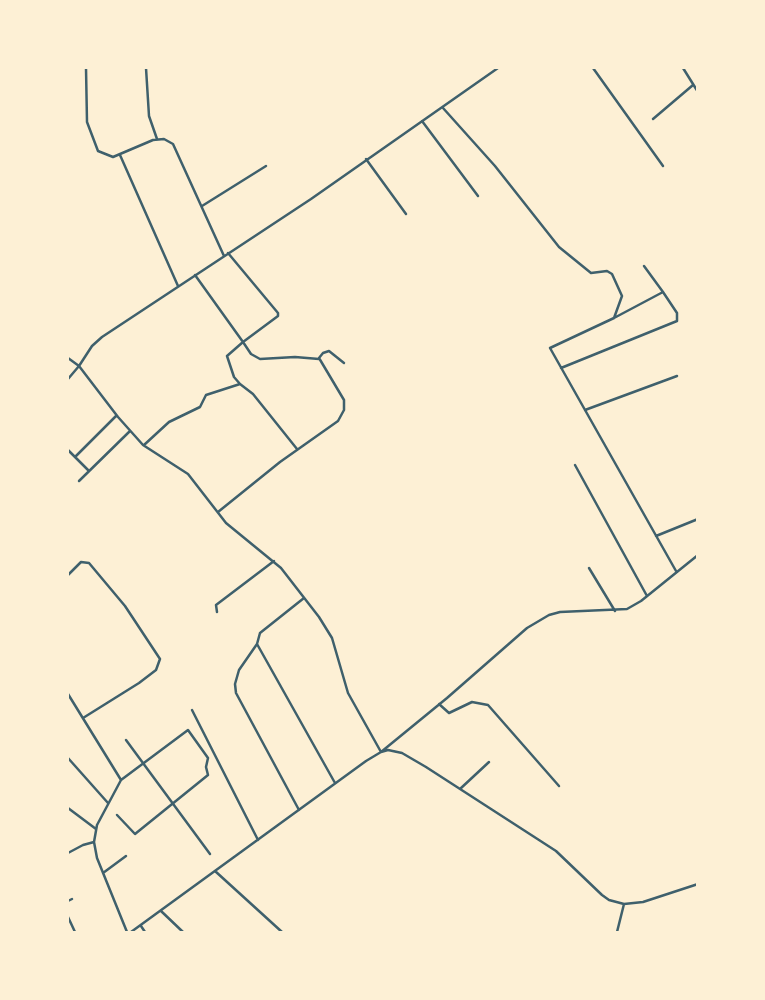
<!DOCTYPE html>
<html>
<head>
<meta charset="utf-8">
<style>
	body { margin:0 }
	#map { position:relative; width:765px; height:1000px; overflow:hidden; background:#fdf0d5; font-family:Poppins,sans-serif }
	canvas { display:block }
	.frame { position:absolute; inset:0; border:69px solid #fdf0d5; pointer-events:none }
</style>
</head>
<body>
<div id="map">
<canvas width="765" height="1000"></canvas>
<div class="frame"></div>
</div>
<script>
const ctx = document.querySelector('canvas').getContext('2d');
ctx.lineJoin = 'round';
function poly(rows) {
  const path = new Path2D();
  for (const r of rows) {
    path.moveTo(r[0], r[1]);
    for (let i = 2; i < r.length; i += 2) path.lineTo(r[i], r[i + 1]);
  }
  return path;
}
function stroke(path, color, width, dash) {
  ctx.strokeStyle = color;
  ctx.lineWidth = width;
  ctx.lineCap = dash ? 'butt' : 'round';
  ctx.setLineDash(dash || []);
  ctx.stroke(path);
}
const minor = poly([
	[86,68,87,122,98,151,113,157,153,140,164,139,173,144,224,256],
	[146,68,149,116,157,139],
	[593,68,663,166],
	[683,68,698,92],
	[443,108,495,166,559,247,591,273,607,271,612,274,622,296,614,318],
	[653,119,693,85],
	[422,121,478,196],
	[120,155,178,286],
	[366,159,406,214],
	[202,206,266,166],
	[228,253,278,313,278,316,243,342,251,354,260,359,295,357,319,359],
	[644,266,663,292,614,318,550,348,676,571],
	[68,358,79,366,92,346,102,337,311,199,498,68],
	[561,368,677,321,677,313,663,292],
	[68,379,79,366,118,417,143,445,188,474,226,523,281,568,319,617,332,638,348,693,381,752,447,698,527,628,549,615,560,612,627,609,641,601,698,555],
	[240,384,253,394,297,449],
	[585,410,677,376],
	[144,445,169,422,200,407,206,395,240,384,234,377,227,356,243,342,195,275],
	[68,450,89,471],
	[75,457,116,416],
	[575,465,647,596],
	[79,481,130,431],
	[218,512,280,462,338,421,344,410,344,400,319,358,323,353,329,351,344,363],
	[656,536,698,519],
	[589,568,615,611],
	[68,575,81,562,89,563,125,606,160,659,156,670,139,683,83,718],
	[304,598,260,633,257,644,335,783],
	[217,612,216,605,274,561],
	[257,644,239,670,235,684,236,693,299,810],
	[68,694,121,780,97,825,94,842,97,858,127,932],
	[439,704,449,713,472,702,488,705,559,786],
	[192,710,258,840],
	[126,740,210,854],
	[68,758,108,803],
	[460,789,489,762],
	[68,808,96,829],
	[117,815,135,834,208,775,206,767,208,758,188,730,121,780],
	[68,853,83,845,94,842],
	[215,871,282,932],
	[103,873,126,856],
	[68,901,72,899],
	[161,911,183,932],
	[68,917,75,932],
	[141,926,145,932],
	[131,932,366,761,381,752,388,750,402,753,426,767,539,840,556,851,602,895,609,900,624,904,643,902,698,884],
	[617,932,624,904]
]);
stroke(minor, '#3f606c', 2.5);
</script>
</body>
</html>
